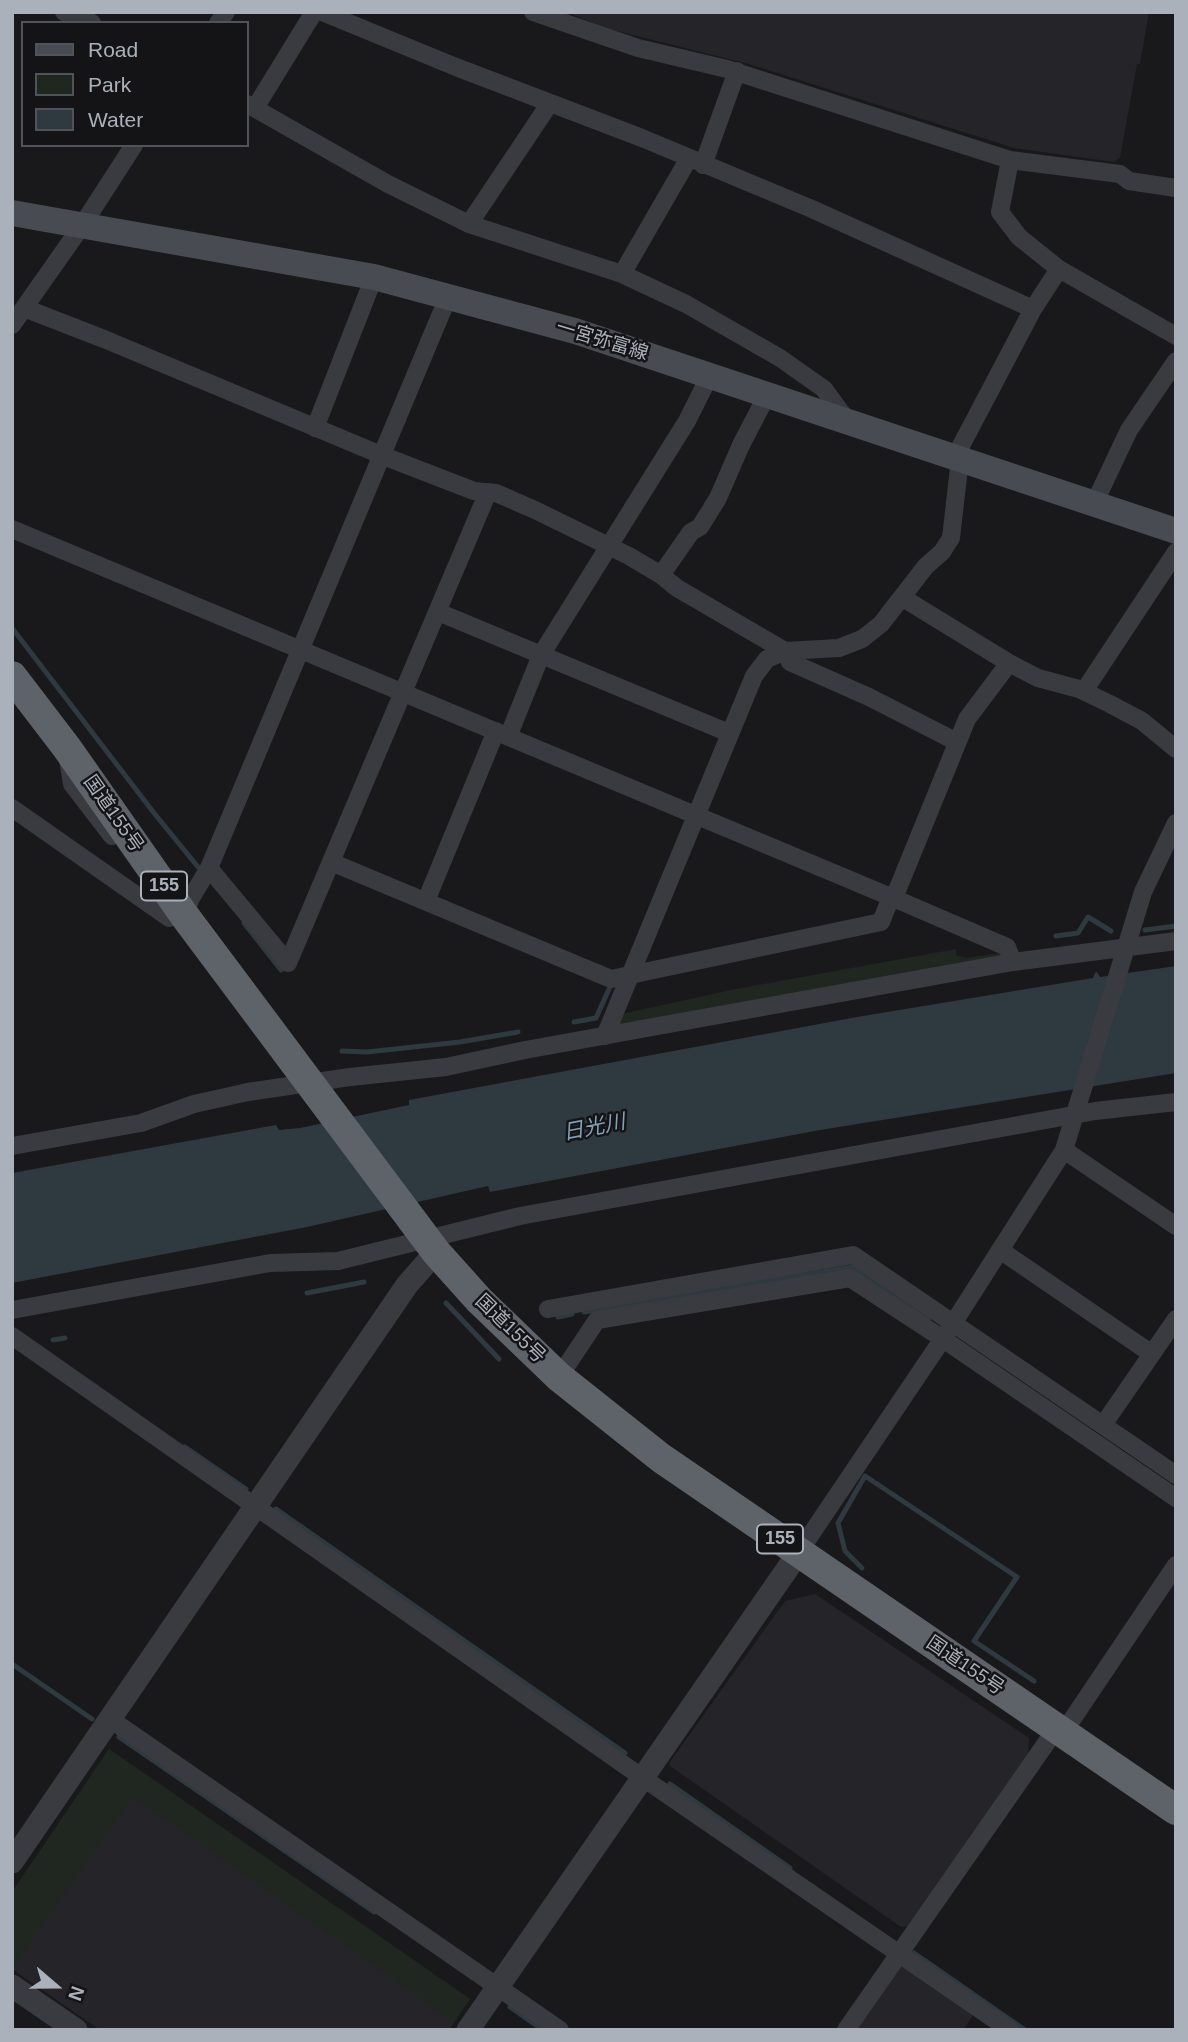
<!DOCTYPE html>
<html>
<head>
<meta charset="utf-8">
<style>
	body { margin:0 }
	#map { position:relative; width:1188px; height:2042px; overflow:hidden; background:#19191c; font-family:Helvetica,sans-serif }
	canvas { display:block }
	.frame { position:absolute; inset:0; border:14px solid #abb1bb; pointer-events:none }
	.legend { position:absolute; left:21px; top:21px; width:228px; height:126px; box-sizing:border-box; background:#141417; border:2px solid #505359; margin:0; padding:9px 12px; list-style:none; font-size:21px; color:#abb1bb }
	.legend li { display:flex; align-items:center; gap:14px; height:35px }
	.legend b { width:35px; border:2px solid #505359 }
	.north { position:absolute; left:21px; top:1951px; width:70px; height:70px; -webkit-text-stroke:5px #141417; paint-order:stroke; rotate:110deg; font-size:19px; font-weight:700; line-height:28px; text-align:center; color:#abb1bb }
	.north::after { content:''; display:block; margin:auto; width:24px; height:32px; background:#abb1bb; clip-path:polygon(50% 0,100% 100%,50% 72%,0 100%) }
</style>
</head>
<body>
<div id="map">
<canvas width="1188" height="2042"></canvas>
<div class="frame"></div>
<ul class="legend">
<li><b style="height:9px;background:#484b51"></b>Road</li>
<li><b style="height:19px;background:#1f2720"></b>Park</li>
<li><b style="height:19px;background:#2e3940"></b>Water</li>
</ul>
<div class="north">N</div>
</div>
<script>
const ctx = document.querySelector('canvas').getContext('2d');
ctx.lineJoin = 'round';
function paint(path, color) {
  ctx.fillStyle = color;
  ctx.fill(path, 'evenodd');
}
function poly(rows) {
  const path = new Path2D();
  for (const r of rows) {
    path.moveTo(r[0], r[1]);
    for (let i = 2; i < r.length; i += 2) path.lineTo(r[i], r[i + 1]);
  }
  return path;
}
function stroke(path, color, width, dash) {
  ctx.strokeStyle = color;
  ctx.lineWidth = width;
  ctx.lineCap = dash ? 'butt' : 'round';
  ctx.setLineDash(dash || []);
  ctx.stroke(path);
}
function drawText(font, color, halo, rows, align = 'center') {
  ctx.font = font + ' Helvetica,"Noto Sans JP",sans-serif';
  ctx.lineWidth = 5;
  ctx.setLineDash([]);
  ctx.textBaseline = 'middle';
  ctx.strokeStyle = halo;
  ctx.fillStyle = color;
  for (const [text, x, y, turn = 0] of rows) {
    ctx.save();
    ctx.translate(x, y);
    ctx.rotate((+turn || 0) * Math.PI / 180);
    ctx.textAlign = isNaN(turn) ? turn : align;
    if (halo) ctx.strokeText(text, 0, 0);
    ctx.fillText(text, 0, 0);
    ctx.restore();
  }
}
const built = poly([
	[567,12,1149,12,1140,64,1137,64,1120,158,1114,162,1014,148,749,64,605,28],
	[815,1594,1029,1738,1028,1754,908,1926,901,1927,670,1766,670,1762,785,1601],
	[109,1749,470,1999,449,2030,100,2030,12,1969,12,1892],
	[905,1964,975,2012,963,2030,854,2030,898,1966]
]);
const green = poly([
	[956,949,956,955,966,958,1000,953,1001,956,618,1025,621,1014,736,989],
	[109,1749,470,1999,454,2022,133,1796,12,1969,12,1892]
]);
const water = poly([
	[1176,966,1176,1073,820,1130,490,1192,488,1186,307,1227,12,1283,12,1173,276,1125,279,1130,300,1128,409,1105,409,1100,857,1017,1093,978,1095,973,1097,972,1100,977]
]);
const stream = poly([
	[12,628,154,813,198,867],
	[244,923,281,970],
	[1145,930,1176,926],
	[1056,936,1078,933,1088,917,1111,931],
	[574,1022,596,1018,609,989],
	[342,1051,367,1052,460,1042,518,1032],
	[307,1293,364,1282],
	[446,1303,499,1359],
	[584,1312,852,1267,929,1318],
	[558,1317,572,1314],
	[53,1340,65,1338],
	[185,1447,246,1489],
	[276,1509,625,1753],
	[862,1568,845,1551,838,1523,865,1476,1017,1577,974,1641,1034,1681],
	[12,1664,92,1719],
	[119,1737,374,1912],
	[670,1784,790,1868],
	[914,1953,1025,2030],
	[510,2007,543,2030]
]);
const minor = poly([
	[64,12,92,23],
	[322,12,456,67,642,138,812,209,1033,309],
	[533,12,638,48,727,69,1010,160,1120,174,1129,181,1176,188],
	[218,23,226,12],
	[247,104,388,184,469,224,622,274,686,304,780,358,824,389,849,423],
	[255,108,314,12],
	[1010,160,1000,212,1019,237,1059,269,1176,336],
	[703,165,737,71],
	[469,224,550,103],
	[622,274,689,158],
	[24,308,104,339,381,455,474,491,496,493,535,510,629,556,661,575,677,588,785,651,790,662,869,697,957,742],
	[12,325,83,224,134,145],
	[315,428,374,277],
	[955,457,1033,309,1059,269],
	[1094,504,1129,430,1176,361],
	[12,529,891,897,1007,947,1013,962],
	[661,575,691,532,700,527,718,498,741,445,767,395],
	[903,598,1009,663,1038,678,1079,689,1110,704,1142,721,1176,749],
	[438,612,729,733],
	[1084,691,1176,552],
	[508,737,541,655,687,421,710,375],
	[68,759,72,784,112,836],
	[12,808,169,918,184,915,191,898,209,868,448,297],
	[331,862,611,979,881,922,891,897],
	[209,868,288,963,488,492],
	[894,898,967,719,1009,663],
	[426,901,496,731],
	[605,1036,754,676,767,659,785,651,839,648,862,639,881,624,926,566,942,552,951,538,960,459],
	[12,1146,141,1123,194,1104,248,1092,350,1077,446,1067,525,1050,1013,962,1176,941],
	[1064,1150,1176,1226],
	[1000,1250,1152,1354],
	[548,1309,853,1255,1176,1475],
	[12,1310,270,1263,338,1261,520,1216,1095,1111,1176,1102],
	[12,1336,643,1778,1010,2030],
	[559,1377,597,1320,850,1278,943,1339,1176,1498],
	[1103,1425,1176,1319],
	[799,1552,954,1322,1064,1150,1143,892,1176,823],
	[110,1719,560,2030],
	[1063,1733,1176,1565],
	[846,2030,1056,1729]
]);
const tertiary = poly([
	[12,1862,407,1285,436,1252],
	[12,1986,76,2030],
	[468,2030,799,1552]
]);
const secondary = poly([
	[12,213,374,277,575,331,1176,531]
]);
const trunk = poly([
	[12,676,67,748,184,915,436,1252,479,1300,559,1377,661,1458,1176,1810]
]);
const shields = [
	[164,886,46],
	[780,1539,46]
];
const shieldNames = [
	["155",164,886],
	["155",780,1539]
];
const streetNames = [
	["一宮弥富線",602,341,17],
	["国道155号",113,814,55],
	["国道155号",510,1329,44],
	["国道155号",965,1666,34]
];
const waterNames = [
	["日光川",594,1128,-11]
];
paint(built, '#252529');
paint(green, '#1f2720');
paint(water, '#2e3940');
stroke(stream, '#2e3940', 5);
stroke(minor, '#3a3b41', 18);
stroke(tertiary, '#3a3b41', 23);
stroke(secondary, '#484b51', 26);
stroke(trunk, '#5e6269', 30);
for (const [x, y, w] of shields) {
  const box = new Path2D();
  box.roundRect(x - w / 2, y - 14.5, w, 29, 5);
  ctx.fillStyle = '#141417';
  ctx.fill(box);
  stroke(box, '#abb1bb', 2);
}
drawText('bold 18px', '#abb1bb', null, shieldNames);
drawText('19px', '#abb1bb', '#141417', streetNames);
drawText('italic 21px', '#82a0b7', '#141417', waterNames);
</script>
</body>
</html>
